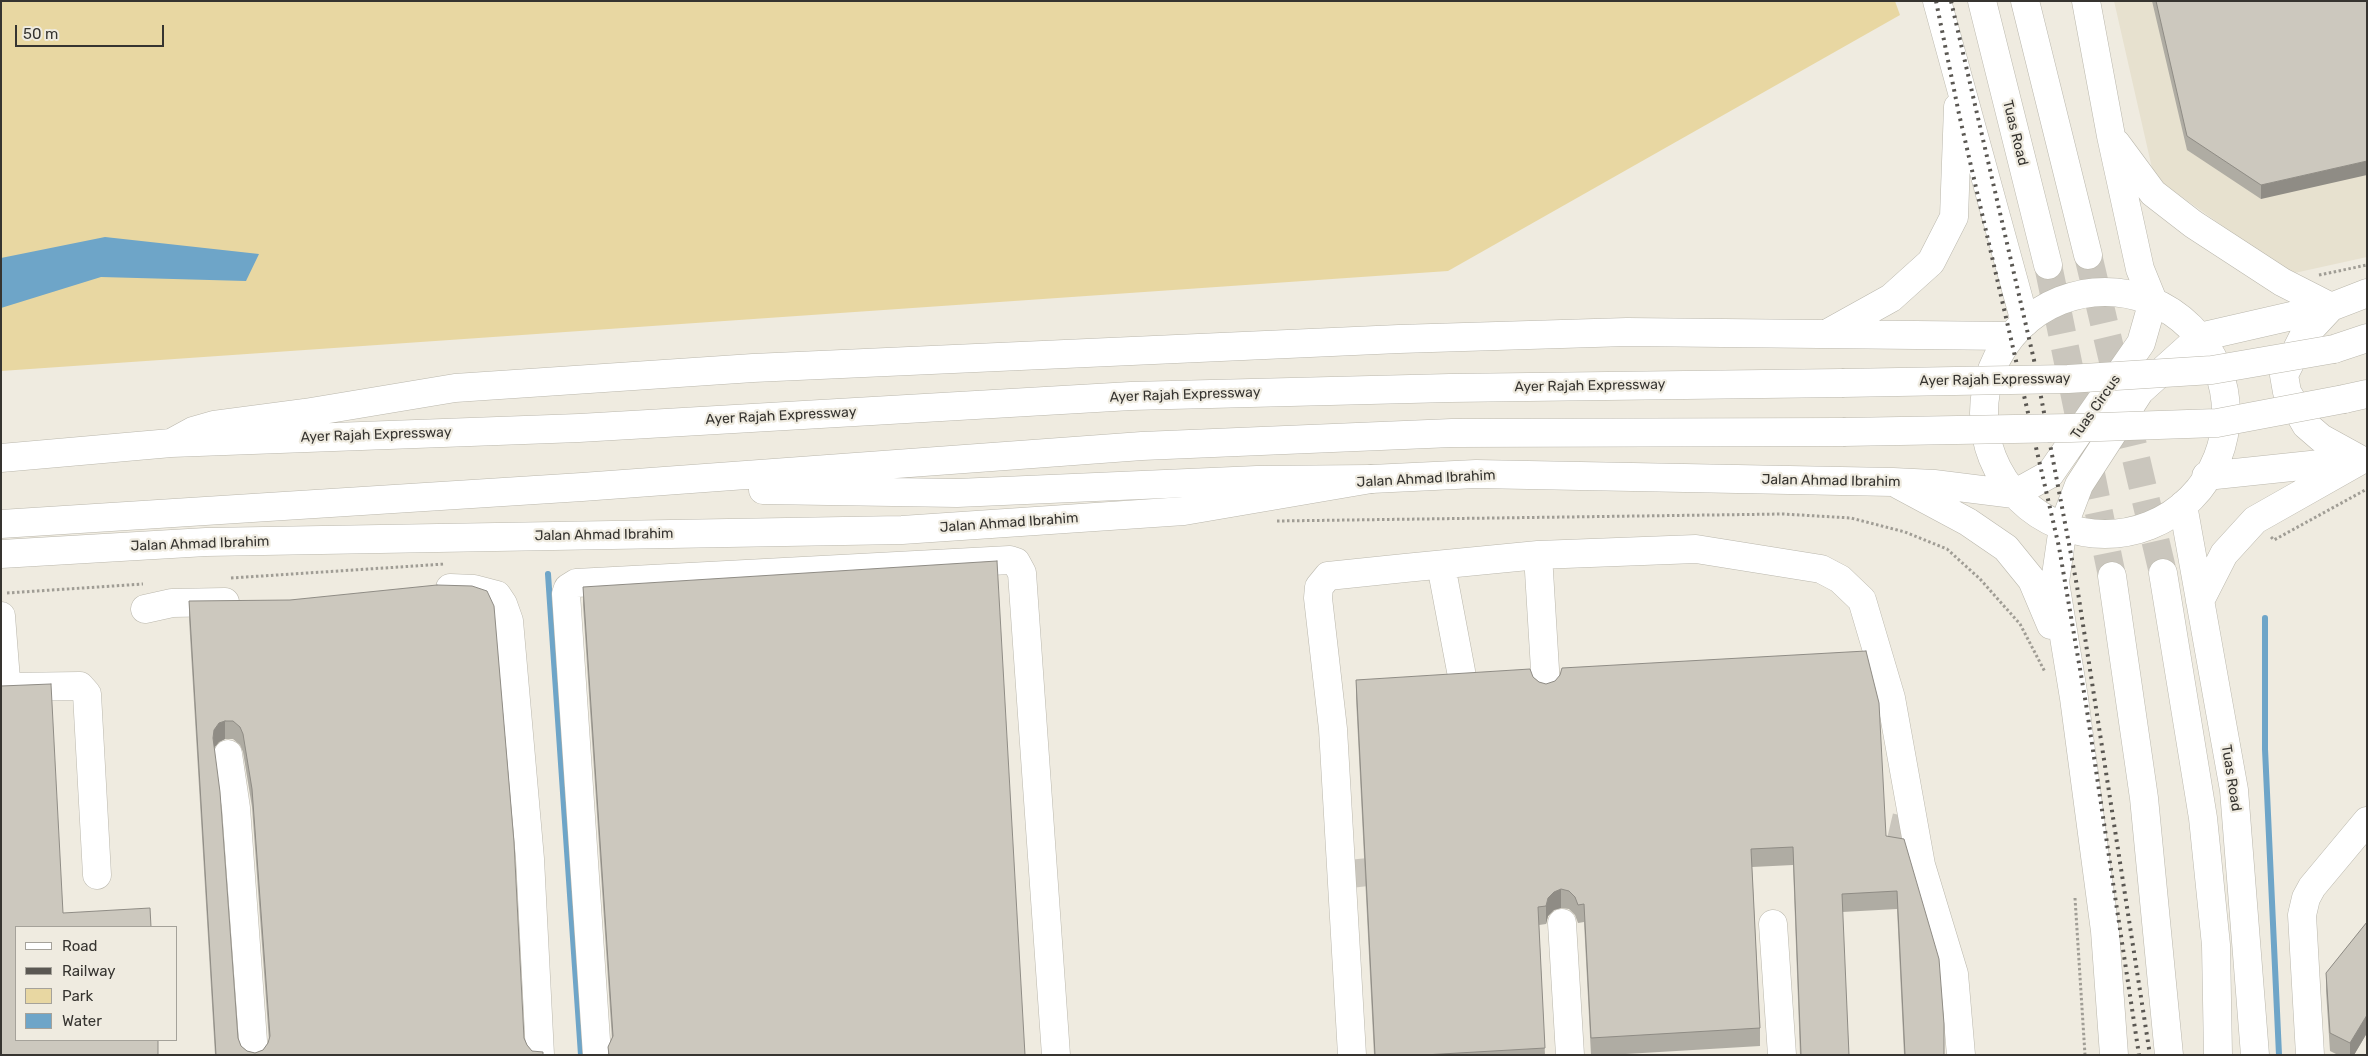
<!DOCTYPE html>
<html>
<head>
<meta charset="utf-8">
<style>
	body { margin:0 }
	#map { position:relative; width:2368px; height:1056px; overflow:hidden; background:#efebe0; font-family:Rubik,sans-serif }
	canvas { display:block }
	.frame { position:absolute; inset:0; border:2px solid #363430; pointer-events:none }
	.legend { position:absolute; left:15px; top:926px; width:162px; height:115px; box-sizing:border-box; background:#efebe0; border:1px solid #a5a29a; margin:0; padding:6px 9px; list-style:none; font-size:15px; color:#363430 }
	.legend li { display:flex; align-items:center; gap:10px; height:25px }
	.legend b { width:25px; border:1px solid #a5a29a }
	.scale { position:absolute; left:15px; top:25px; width:149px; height:22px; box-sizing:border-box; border:2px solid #363430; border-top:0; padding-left:6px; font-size:15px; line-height:18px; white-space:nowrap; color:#363430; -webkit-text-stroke:4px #efebe0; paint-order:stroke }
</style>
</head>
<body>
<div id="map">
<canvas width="2368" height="1056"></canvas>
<div class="frame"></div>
<ul class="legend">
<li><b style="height:6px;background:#fff"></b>Road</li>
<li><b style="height:6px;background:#5a5752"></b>Railway</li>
<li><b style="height:14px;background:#e8d7a2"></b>Park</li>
<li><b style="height:14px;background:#6ea5c8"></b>Water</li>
</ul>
<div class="scale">50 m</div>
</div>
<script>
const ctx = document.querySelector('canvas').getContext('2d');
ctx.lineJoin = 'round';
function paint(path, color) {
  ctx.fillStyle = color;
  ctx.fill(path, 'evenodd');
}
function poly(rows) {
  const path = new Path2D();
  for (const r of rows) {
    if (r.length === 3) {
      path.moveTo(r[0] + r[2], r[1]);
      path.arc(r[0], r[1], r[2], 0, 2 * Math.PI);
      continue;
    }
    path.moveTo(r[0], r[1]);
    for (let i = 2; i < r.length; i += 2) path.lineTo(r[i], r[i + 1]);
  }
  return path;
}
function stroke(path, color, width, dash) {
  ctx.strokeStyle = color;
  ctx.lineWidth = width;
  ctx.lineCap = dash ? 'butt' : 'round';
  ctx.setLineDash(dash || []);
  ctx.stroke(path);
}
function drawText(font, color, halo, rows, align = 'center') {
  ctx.font = font + ' Rubik,sans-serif';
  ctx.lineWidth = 4.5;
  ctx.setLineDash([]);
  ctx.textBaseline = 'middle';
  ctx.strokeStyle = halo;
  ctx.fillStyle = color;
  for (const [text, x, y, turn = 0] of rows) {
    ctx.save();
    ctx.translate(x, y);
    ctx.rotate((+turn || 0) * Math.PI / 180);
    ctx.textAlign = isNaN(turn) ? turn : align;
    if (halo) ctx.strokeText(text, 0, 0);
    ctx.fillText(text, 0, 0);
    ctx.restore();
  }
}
const built = poly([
	[2114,1,2367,1,2367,257,2290,274,2154,177]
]);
const green = poly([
	[1,1,1895,1,1900,15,1448,271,1,371]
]);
const water = poly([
	[105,237,259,254,246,281,101,277,1,308,1,258]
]);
const stream = poly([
	[548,574,581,1055],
	[2265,618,2265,749,2279,1055]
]);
const minorTunnel = poly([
	[1848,829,1885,826,1915,833],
	[1341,875,1402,868]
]);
const majorTunnel = poly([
	[2088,255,2163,573],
	[2048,265,2112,576]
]);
const path = poly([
	[2319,275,2367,265],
	[1277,521,1783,514,1851,518,1905,532,1947,549,1980,579,2020,624,2045,672],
	[2271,537,2274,540,2367,489],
	[231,578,445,564],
	[7,593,143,584],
	[2075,898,2085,1055]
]);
const minor = poly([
	[1538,555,1546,686],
	[1441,565,1461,671],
	[450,588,474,589,497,595,503,604,509,621,530,859,540,1055],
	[145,609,172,603,225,602],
	[1,616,6,680,10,687,80,686,87,694,97,875],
	[228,754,236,808,254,1055],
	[1562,923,1570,1055],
	[1773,924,1782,1055],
	[597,1055,566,594,568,588,576,583,1010,560,1016,562,1022,573,1056,1055],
	[1352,1055,1333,729,1318,598,1319,587,1328,576,1405,568,1538,555,1696,549,1821,569,1840,579,1862,600,1891,698,1921,865,1954,974,1961,1055],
	[2310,1055,2302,915,2306,898,2312,887,2367,821]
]);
const major = poly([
	[1982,1,2048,265],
	[2025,1,2088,255],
	[2105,413,121],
	[2331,307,2303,337,2284,375,2287,392,2306,425,2321,438,2361,460],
	[2206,476,2349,461],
	[1899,485,1968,522,2006,548,2032,580,2051,625],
	[2014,494,2050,474,2141,343,2153,301],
	[2183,505,2234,790,2255,1055],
	[1,554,206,542,902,530,1184,511,1371,479,1476,474,1893,482,1934,484,2014,494],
	[2163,573,2203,818,2216,945,2218,1055],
	[2112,576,2144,798,2169,1055],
	[2200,601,2224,554,2255,520,2361,460],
	[2114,1055,2105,931,2074,698,2055,582,2063,527,2079,485,2140,391,2200,337,2331,307,2367,293]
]);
const highway = poly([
	[1937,1,2025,322],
	[2086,1,2111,136,2140,269,2153,301],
	[2116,143,2153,193,2193,224,2282,282,2331,307],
	[1828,333,1891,298,1931,262,1954,217,1958,107],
	[2334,349,2367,338],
	[2344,399,2367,394],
	[171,443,193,431,214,425,305,413,455,388,753,368,1399,339,1627,332,2011,336],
	[1,458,171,443,579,428,1131,396,1450,388,1842,383],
	[763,490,957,493,1257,480,1371,479],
	[1,524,582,487,1142,446,1452,433,1843,432]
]);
const rail = poly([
	[1936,1,1959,114,2059,547,2086,704,2139,1055],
	[1951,1,2034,360,2077,586,2150,1055]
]);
const highwayBridge = poly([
	[1842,383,2068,379,2212,370,2334,349],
	[1843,432,2071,428,2217,423,2344,399]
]);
const wall = poly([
	[2152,1,2367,1,2261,199,2187,150],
	[583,587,1025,1055,608,1055,608,1047,612,1039,583,605],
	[189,601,524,1038,527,1045,532,1051,543,1055,215,1055,189,619],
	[225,739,233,739,240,745,243,752,252,807,269,1041,268,1043,263,1050,255,1053,247,1051,241,1046,238,1038,214,748,219,742],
	[1533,677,1539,682,1886,836,1944,1055,1904,1055,1897,909,1842,912,1849,1055,1800,1055,1793,865,1752,867,1760,1028,1760,1046,1609,1055,1591,1055,1584,922,1578,923,1575,915,1569,909,1561,908,1554,910,1548,916,1546,924,1539,925,1545,1055,1374,1055,1356,698,1356,680],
	[2367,922,2367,1033,2354,1055,2338,1055,2330,1051,2326,991,2326,973]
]);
const shadedWall = poly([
	[2367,161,2367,175,2261,199,2261,185],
	[225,721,225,739,219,742,214,748,213,738,214,730,219,723],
	[1561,889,1561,908,1554,910,1548,916,1546,924,1546,906,1548,898,1554,892],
	[2367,1015,2367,1033,2354,1055,2350,1055,2350,1043]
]);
const building = poly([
	[2156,1,2367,1,2367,161,2261,185,2187,136,2156,1],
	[997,561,1025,1055,609,1055,608,1047,613,1036,583,587,997,561],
	[437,585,472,586,487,591,494,606,514,842,524,1038,527,1045,532,1051,543,1052,543,1055,216,1055,189,601,290,600,437,585],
	[225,721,233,721,240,727,243,734,252,789,270,1036,268,1043,263,1050,255,1053,247,1051,241,1046,238,1038,220,792,213,738,214,730,219,723,225,721],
	[1866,651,1879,703,1886,836,1904,839,1939,959,1944,1024,1944,1055,1905,1055,1897,891,1842,894,1849,1055,1801,1055,1793,847,1751,849,1760,1028,1591,1038,1584,904,1578,905,1575,897,1569,891,1561,889,1554,892,1548,898,1546,906,1538,907,1545,1048,1424,1055,1375,1055,1356,680,1530,669,1533,677,1539,682,1546,684,1555,681,1560,675,1562,668,1866,651],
	[51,684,63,913,150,908,151,927,16,927,16,1040,158,1040,158,1055,1,1055,1,686,51,684],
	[2367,922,2367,1015,2350,1043,2330,1033,2326,973,2367,922]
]);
const streetNames = [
	["Tuas Road",2015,133,76],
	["Ayer Rajah Expressway",1995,380,-1],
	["Ayer Rajah Expressway",1590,386,-1],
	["Ayer Rajah Expressway",1185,395,-2],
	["Tuas Circus",2096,407,-55],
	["Ayer Rajah Expressway",781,416,-3],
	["Ayer Rajah Expressway",376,435,-2],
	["Jalan Ahmad Ibrahim",1426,479,-3],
	["Jalan Ahmad Ibrahim",1831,481,1],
	["Jalan Ahmad Ibrahim",1009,523,-4],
	["Jalan Ahmad Ibrahim",604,535,-1],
	["Jalan Ahmad Ibrahim",200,544,-2],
	["Tuas Road",2231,778,81]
];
paint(built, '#e7e1cf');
paint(green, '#e8d7a2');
paint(water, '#6ea5c8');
stroke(stream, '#6ea5c8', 6);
stroke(minorTunnel, '#cac6bd', 28, [28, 14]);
stroke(majorTunnel, '#cac6bd', 28, [28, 14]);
stroke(minor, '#bab7ac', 29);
stroke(major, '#bab7ac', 29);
stroke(highway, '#bab7ac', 29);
stroke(path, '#a09d95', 3, [2.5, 2.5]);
stroke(minor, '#fff', 28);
stroke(major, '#fff', 28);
stroke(highway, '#fff', 28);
stroke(rail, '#5a5752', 4, [2.5, 5]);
stroke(highwayBridge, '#bab7ac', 29, []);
stroke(highwayBridge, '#fff', 28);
paint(wall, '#afaca3');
paint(shadedWall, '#8f8c85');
paint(building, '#ccc8be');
stroke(building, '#8f8c85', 1);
drawText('14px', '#363430', '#efebe0', streetNames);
</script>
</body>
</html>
